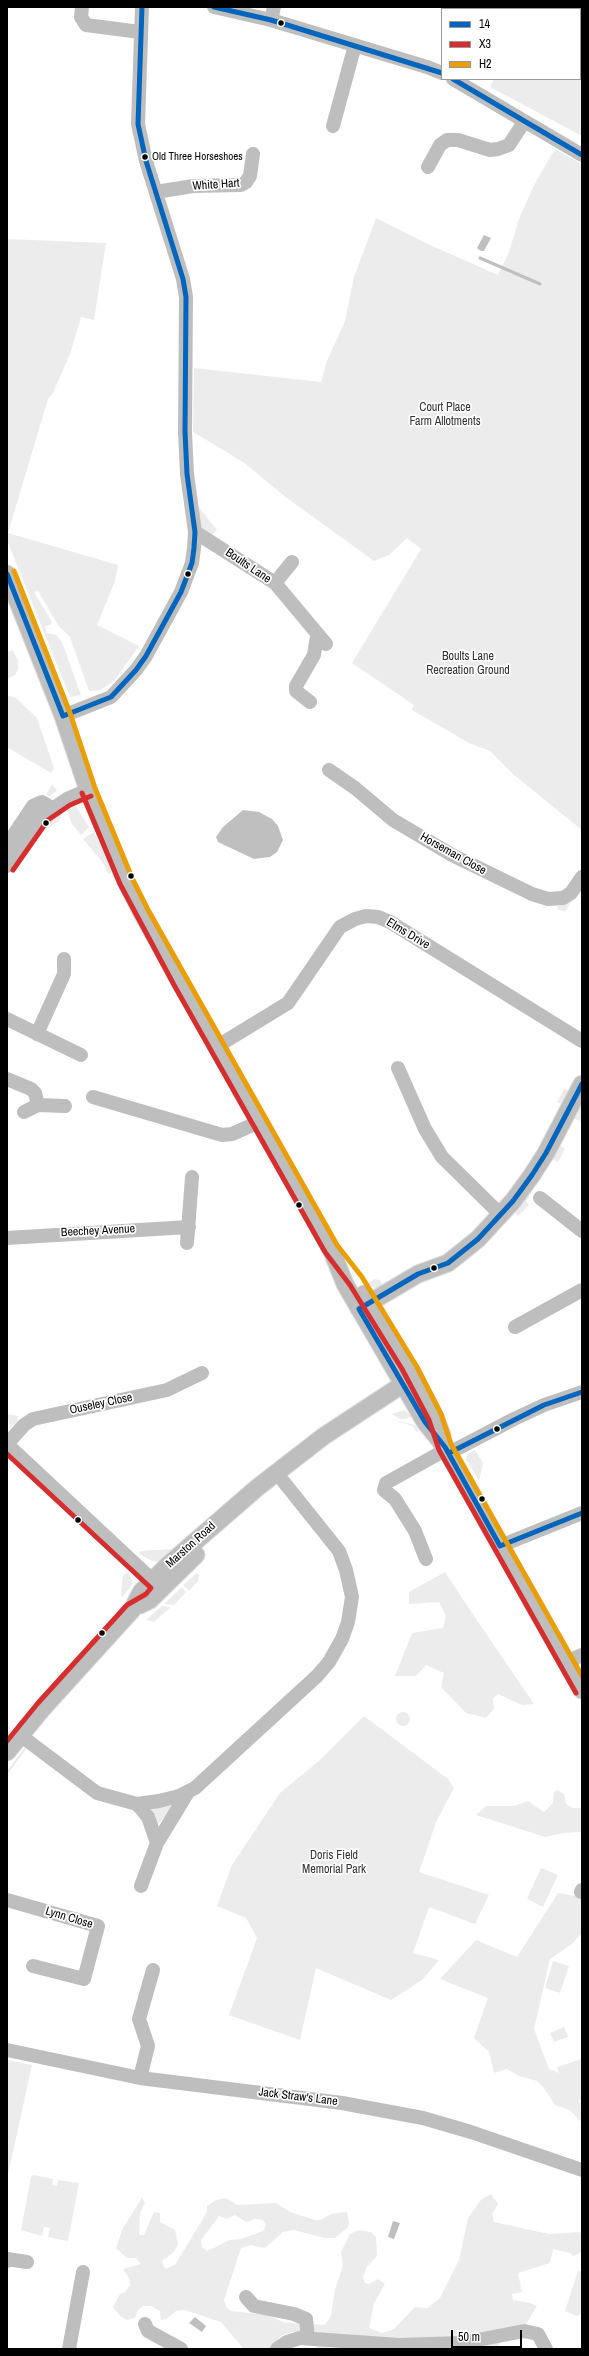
<!DOCTYPE html>
<html>
<head>
<meta charset="utf-8">
<style>
	body { margin:0 }
	#map { position:relative; width:589px; height:2356px; overflow:hidden; background:#fff; font-family:"Archivo Narrow",sans-serif }
	canvas { display:block }
	.frame { position:absolute; inset:0; border:8px solid #000; pointer-events:none }
	.legend { position:absolute; left:441px; top:8px; width:140px; height:72px; box-sizing:border-box; background:#fff; border:1px solid #999; margin:0; padding:5px 7px; list-style:none; font-size:12px; color:#000 }
	.legend li { display:flex; align-items:center; gap:8px; height:20px }
	.legend b { width:20px; border:1px solid #999 }
	.scale { position:absolute; left:451px; top:2330px; width:71px; height:18px; box-sizing:border-box; border:2px solid #000; border-top:0; padding-left:5px; font-size:12px; line-height:14px; white-space:nowrap; color:#000; -webkit-text-stroke:3px #fff; paint-order:stroke }
</style>
</head>
<body>
<div id="map">
<canvas width="589" height="2356"></canvas>
<div class="frame"></div>
<ul class="legend">
<li><b style="height:5px;background:#0065bd"></b>14</li>
<li><b style="height:5px;background:#d62e2f"></b>X3</li>
<li><b style="height:5px;background:#eb9e00"></b>H2</li>
</ul>
<div class="scale">50 m</div>
</div>
<script>
const ctx = document.querySelector('canvas').getContext('2d');
ctx.lineJoin = 'round';
function paint(path, color) {
  ctx.fillStyle = color;
  ctx.fill(path, 'evenodd');
}
function poly(rows) {
  const path = new Path2D();
  for (const r of rows) {
    if (r.length === 3) {
      path.moveTo(r[0] + r[2], r[1]);
      path.arc(r[0], r[1], r[2], 0, 2 * Math.PI);
      continue;
    }
    path.moveTo(r[0], r[1]);
    for (let i = 2; i < r.length; i += 2) path.lineTo(r[i], r[i + 1]);
  }
  return path;
}
function stroke(path, color, width, dash) {
  ctx.strokeStyle = color;
  ctx.lineWidth = width;
  ctx.lineCap = dash ? 'butt' : 'round';
  ctx.setLineDash(dash || []);
  ctx.stroke(path);
}
function drawText(font, color, halo, rows, align = 'center') {
  ctx.font = font + ' "Archivo Narrow",sans-serif';
  ctx.lineWidth = 3.5;
  ctx.setLineDash([]);
  ctx.textBaseline = 'middle';
  ctx.strokeStyle = halo;
  ctx.fillStyle = color;
  for (const [text, x, y, turn = 0] of rows) {
    ctx.save();
    ctx.translate(x, y);
    ctx.rotate((+turn || 0) * Math.PI / 180);
    ctx.textAlign = isNaN(turn) ? turn : align;
    if (halo) ctx.strokeText(text, 0, 0);
    ctx.fillText(text, 0, 0);
    ctx.restore();
  }
}
const green = poly([
	[536,7,582,7,582,136,490,87,494,79,580,79,580,9,535,9],
	[555,149,582,164,582,830,514,775,490,751,469,743,412,710,414,705,352,663,421,549,407,538,389,555,374,561,287,498,243,462,193,432,194,368,321,382,327,361,345,321,354,277,376,218,430,245,498,275,509,252,519,219,534,185],
	[7,239,106,243,94,320,81,317,70,354,53,393,48,399,8,533,118,565,115,581,97,625,139,646,114,681,100,690,89,691,70,637,58,625,38,591,34,592,52,622,50,625,45,626,47,633,56,635,62,642,81,695,70,697,7,540],
	[198,506,217,530,212,535,200,527],
	[13,650,18,661,18,670,15,675,7,679,7,652],
	[7,695,16,698,37,718,54,768,51,773,7,747],
	[52,784,57,791,50,796,46,795],
	[75,805,89,827,81,835,72,824,67,809],
	[62,810,60,820,41,832,37,832,42,822],
	[94,832,109,862,112,872,108,874,104,864,83,839],
	[571,902,565,912,557,909,558,906],
	[564,1089,572,1093,565,1106,557,1102],
	[580,1105,582,1107,582,1117,580,1121,573,1118],
	[559,1145,565,1149,558,1162,552,1159],
	[527,1195,529,1197,526,1201,529,1205,518,1216,514,1212],
	[375,1279,380,1280,384,1287,377,1289,368,1285,367,1283],
	[404,1410,412,1416,407,1419,400,1419,392,1414],
	[7,1414,18,1416,17,1422,10,1428],
	[389,1419,415,1425,419,1431,416,1432,413,1426],
	[475,1450,483,1463,479,1481,466,1459,467,1455],
	[172,1549,158,1562,152,1561,139,1554,140,1551],
	[127,1572,133,1580,132,1585,122,1597,121,1591,123,1576],
	[445,1572,468,1607,534,1704,522,1705,498,1694,493,1699,494,1709,486,1718,466,1713,441,1687,444,1673,426,1665,416,1676,395,1676,412,1633,443,1628,446,1616,439,1602,409,1604,409,1592],
	[197,1573,199,1575,198,1581,189,1591,183,1585],
	[182,1587,186,1592,174,1605,164,1604],
	[162,1606,171,1607,154,1622,146,1620],
	[403,1719,7],
	[364,1716,448,1779,454,1788,437,1820,419,1872,489,1895,475,1924,429,1907,413,1953,439,1960,422,1980,391,2000,316,1968,300,2040,229,2015,257,1938,246,1918,217,1906,232,1865,280,1793,320,1760],
	[25,1747,27,1748,7,1775,7,1771],
	[557,1790,564,1794,566,1804,573,1808,582,1808,582,1832,563,1833,545,1837,476,1815,486,1806,514,1806,528,1801,544,1812,553,1803,554,1792],
	[172,1805,173,1806,158,1825,151,1809],
	[541,1868,558,1875,543,1907,527,1899],
	[558,1893,582,1897,582,1933,572,1944,550,1959,534,2029,549,2069,559,2073,557,2067,582,2059,582,2101,578,2099,582,2105,582,2123,570,2110,555,2105,543,2087,537,2081,519,2076,507,2069,494,2073,489,2052,474,2038,488,1998,440,1979,476,1940,517,1957],
	[553,1961,569,1966,560,1993,545,1988],
	[564,2027,568,2037,554,2042,550,2033],
	[7,2060,32,2065,7,2179],
	[34,2175,53,2179,52,2185,57,2186,58,2180,79,2183,68,2241,48,2237,50,2228,44,2227,42,2236,21,2230,31,2177],
	[491,2194,498,2204,492,2214,494,2222,549,2234,582,2232,582,2252,573,2256,570,2253,553,2249,550,2263,518,2273,522,2292,512,2294,513,2300,530,2303,537,2306,518,2337,504,2338,495,2349,337,2349,330,2346,329,2349,317,2349,313,2324,325,2325,331,2316,335,2289,343,2266,341,2252,350,2234,358,2230,371,2232,376,2237,377,2256,366,2268,363,2277,365,2283,369,2284,378,2279,385,2284,374,2303,369,2328,382,2333,394,2329,415,2307,427,2308,440,2298,459,2260,468,2218,481,2200],
	[142,2198,145,2203,140,2213,139,2235,144,2235,154,2212,160,2213,160,2222,175,2230,178,2244,174,2252,162,2261,165,2269,175,2265,207,2212,207,2206,216,2200,226,2198,237,2205,276,2203,290,2212,315,2220,321,2220,331,2214,347,2212,349,2222,348,2227,335,2238,324,2238,294,2230,283,2232,265,2248,251,2245,241,2248,224,2300,227,2308,231,2311,267,2315,283,2322,304,2324,301,2333,292,2332,282,2335,269,2349,244,2349,221,2322,185,2310,176,2311,166,2319,161,2320,160,2311,151,2306,143,2306,138,2310,135,2318,127,2320,120,2316,113,2307,120,2294,125,2292,130,2285,130,2280,123,2269,141,2264,136,2258,127,2258,116,2248,123,2228],
	[235,2215,246,2222,256,2219,263,2220,266,2225,263,2231,241,2239,230,2240,207,2251,202,2247,201,2240,219,2216,227,2219],
	[578,2271,582,2272,582,2313,577,2316,565,2311]
]);
const water = poly([
	[484,235,491,238,484,251,481,251,477,248],
	[243,810,259,812,272,819,278,826,283,840,277,852,270,857,254,859,218,842,216,837,223,827],
	[393,2221,400,2223,394,2239,388,2237],
	[195,2317,206,2326,202,2332,189,2323]
]);
const stream = poly([
	[480,258,540,284]
]);
const minor = poly([
	[82,7,81,17,86,25,140,32],
	[214,7,271,20,427,67,442,73],
	[271,20,274,7],
	[453,79,582,155],
	[333,126,355,45],
	[428,167,440,145,447,140,458,140,490,150,498,149,509,145,524,122],
	[156,192,193,186,241,185,246,182,250,176,253,154],
	[195,532,275,583,326,644],
	[275,583,292,562],
	[310,702,296,691,296,686,314,655,317,636],
	[63,716,111,697,136,670,146,656,181,592,192,563,194,548,195,532,187,474,185,432,186,297,183,279,146,161,138,124,142,7],
	[329,770,355,788,393,820,452,855,532,894,548,899,563,898,571,893,582,877],
	[7,845,33,806,42,802,52,808],
	[7,866,31,829,43,815,67,799,88,790],
	[7,1019,81,1055],
	[37,1034,64,974,64,959],
	[216,1047,288,1003,340,927,355,919,366,916,378,917,390,922,582,1041],
	[398,1068,425,1129,442,1157,501,1215],
	[7,1079,31,1089,35,1093,38,1105],
	[93,1097,222,1135,232,1134,259,1122],
	[24,1112,38,1105,65,1106],
	[540,1198,582,1231],
	[7,1238,189,1227],
	[187,1243,192,1177],
	[515,1327,582,1290],
	[7,1444,24,1425,33,1419,167,1390,202,1373],
	[7,1444,160,1587],
	[449,1453,514,1419,544,1405,582,1392],
	[500,1546,582,1513],
	[426,1559,415,1531,395,1499,384,1490,385,1487,386,1483,447,1449],
	[566,1662,582,1655],
	[20,1735,97,1793,137,1804,159,1801,179,1796,195,1788,317,1676,329,1662,342,1639,348,1622,352,1597,346,1570,339,1551,283,1481],
	[137,1804,148,1817,157,1843],
	[141,1886,157,1843,188,1792],
	[581,1892,582,1890],
	[7,1900,98,1926,84,1979,33,1966],
	[7,2050,140,2078,342,2103,423,2118,471,2132,582,2170],
	[140,2078,148,2046,139,2019,153,1970],
	[7,2261,7,2259,27,2262],
	[246,2297,254,2306,294,2314,306,2319,308,2338],
	[145,2324,148,2331,181,2349],
	[69,2349,83,2272],
	[277,2349,287,2342,300,2338,399,2345,462,2343,524,2331,538,2334,546,2349]
]);
const major = poly([
	[7,574,63,716,88,790,126,881,142,913,331,1249,345,1284,425,1422,445,1447,582,1690],
	[364,1294,411,1371,435,1417,442,1435],
	[359,1309,418,1274,448,1263,478,1239,513,1201,532,1175,546,1153,582,1084],
	[140,1605,150,1600,196,1555],
	[7,1752,43,1708,132,1610,141,1592,167,1566,258,1487,324,1436,414,1377]
]);
const bus1 = poly([
	[214,7,271,20,442,73],
	[453,79,582,155],
	[7,574,63,716],
	[63,716,111,697,136,670,146,656,181,592,192,563,194,548,195,532,187,474,185,432,186,297,183,279,146,161,138,124,142,7],
	[582,1084,546,1153,532,1175,513,1201,478,1239,448,1263,418,1274,359,1309,425,1422,445,1447,500,1546,582,1513],
	[449,1453,544,1405,582,1392]
]);
const bus2 = poly([
	[82,793,120,884,174,985,325,1252,350,1285,402,1369,429,1420,439,1450,576,1693],
	[13,870,48,820,70,805,91,796],
	[7,1454,151,1588,146,1594,127,1605,38,1703,7,1741]
]);
const bus3 = poly([
	[14,571,70,713,95,788,132,878,148,910,337,1245,362,1277,417,1367,441,1414,451,1444,582,1676]
]);
const markers = [
	[281,23,3.5,"#000"],
	[145,157,3.5,"#000"],
	[188,574,3.5,"#000"],
	[46,823,3.5,"#000"],
	[131,876,3.5,"#000"],
	[299,1205,3.5,"#000"],
	[434,1268,3.5,"#000"],
	[497,1429,3.5,"#000"],
	[482,1499,3.5,"#000"],
	[78,1520,3.5,"#000"],
	[102,1633,3.5,"#000"]
];
const busNames = [
	["Old Three Horseshoes",152,157]
];
const streetNames = [
	["White Hart",216,185,-4],
	["Boults Lane",248,566,34],
	["Horseman Close",453,854,29],
	["Elms Drive",408,934,31],
	["Beechey Avenue",98,1231,-3],
	["Ouseley Close",101,1404,-12],
	["Marston Road",191,1545,-42],
	["Lynn Close",69,1918,17],
	["Jack Straw's Lane",298,2097,7]
];
const parkNames = [
	["Court Place",445,408],
	["Farm Allotments",445,422],
	["Boults Lane",468,657],
	["Recreation Ground",468,671],
	["Doris Field",334,1856],
	["Memorial Park",334,1870]
];
paint(green, '#ececec');
paint(water, '#bfbfbf');
stroke(stream, '#bfbfbf', 3);
stroke(major, '#dbdbdb', 19);
stroke(minor, '#bebebe', 14);
stroke(major, '#bebebe', 17);
stroke(bus1, '#0065bd', 5);
stroke(bus2, '#d62e2f', 5);
stroke(bus3, '#eb9e00', 5);
for (const [x, y, r, color] of markers) {
  const dot = new Path2D();
  dot.arc(x, y, r, 0, 2 * Math.PI);
  ctx.fillStyle = color;
  ctx.fill(dot);
  stroke(dot, '#fff', 1.5);
}
drawText('11px', '#000', '#fff', busNames, 'left');
drawText('12px', '#000', '#fff', streetNames);
drawText('12px', '#333', '#fff', parkNames);
</script>
</body>
</html>
